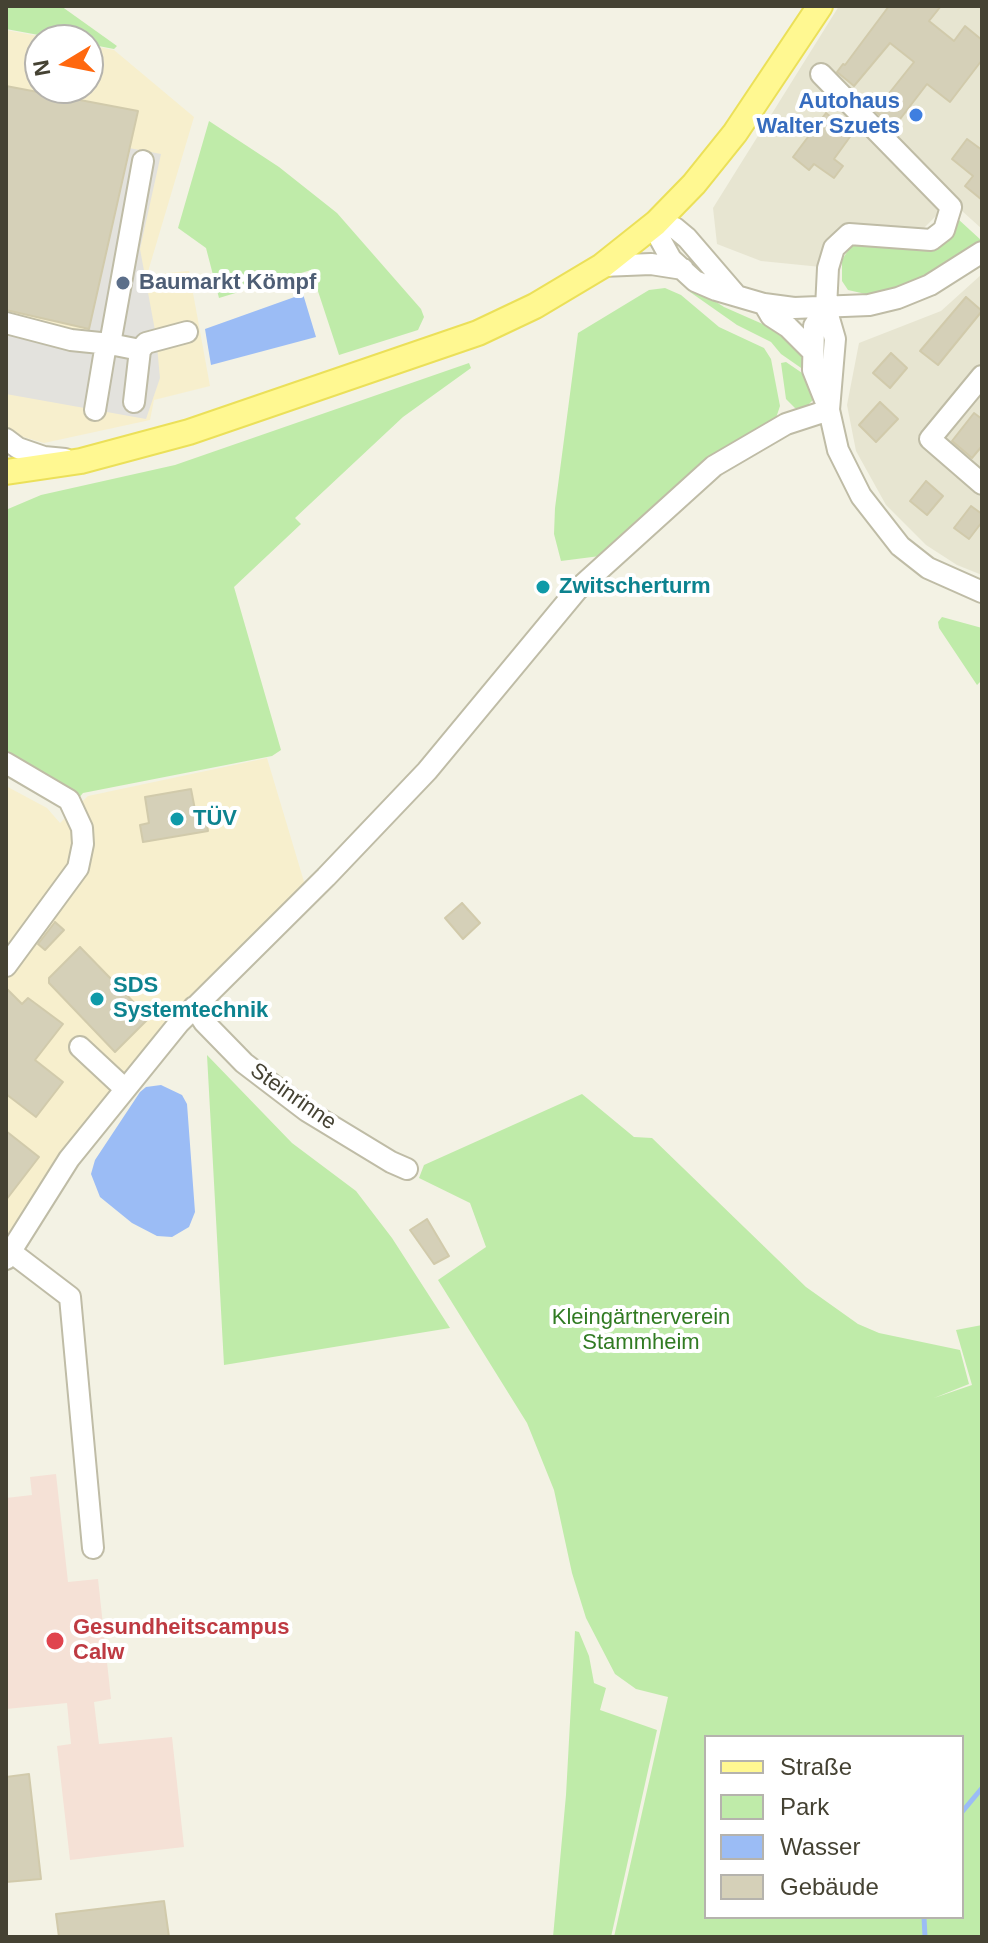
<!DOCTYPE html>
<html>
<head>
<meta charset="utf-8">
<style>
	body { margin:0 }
	#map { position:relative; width:988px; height:1943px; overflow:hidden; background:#f3f2e4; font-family:Helvetica,sans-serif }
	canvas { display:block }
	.frame { position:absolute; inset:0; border:8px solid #454233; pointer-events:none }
	.legend { position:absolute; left:704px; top:1735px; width:260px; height:184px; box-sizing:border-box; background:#fff; border:2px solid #b5b3ad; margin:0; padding:10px 14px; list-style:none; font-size:24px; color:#454233 }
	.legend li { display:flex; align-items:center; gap:16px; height:40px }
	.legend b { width:40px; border:2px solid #b5b3ad }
	.north { position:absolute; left:24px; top:24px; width:80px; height:80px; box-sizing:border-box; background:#fff; border:2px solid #b5b3ad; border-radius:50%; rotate:260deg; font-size:22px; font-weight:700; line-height:32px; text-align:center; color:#454233 }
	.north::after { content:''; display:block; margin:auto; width:28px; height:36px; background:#ff680f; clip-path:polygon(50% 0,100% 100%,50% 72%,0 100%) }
</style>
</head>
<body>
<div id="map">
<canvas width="988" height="1943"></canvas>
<div class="frame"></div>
<ul class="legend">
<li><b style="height:10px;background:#fff891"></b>Straße</li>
<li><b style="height:22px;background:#bfeba9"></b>Park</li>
<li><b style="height:22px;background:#9bbcf5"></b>Wasser</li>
<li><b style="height:22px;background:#d5d0b8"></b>Gebäude</li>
</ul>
<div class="north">N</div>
</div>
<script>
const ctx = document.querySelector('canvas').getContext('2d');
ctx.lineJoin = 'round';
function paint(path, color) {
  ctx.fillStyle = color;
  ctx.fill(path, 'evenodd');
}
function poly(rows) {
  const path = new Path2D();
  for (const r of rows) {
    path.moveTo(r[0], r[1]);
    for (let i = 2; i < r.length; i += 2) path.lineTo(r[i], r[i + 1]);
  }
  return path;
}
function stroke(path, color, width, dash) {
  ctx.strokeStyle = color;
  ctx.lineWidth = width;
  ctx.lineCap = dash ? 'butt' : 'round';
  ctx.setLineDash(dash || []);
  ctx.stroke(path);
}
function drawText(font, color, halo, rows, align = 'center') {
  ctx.font = font + ' Helvetica,sans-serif';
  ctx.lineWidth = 8;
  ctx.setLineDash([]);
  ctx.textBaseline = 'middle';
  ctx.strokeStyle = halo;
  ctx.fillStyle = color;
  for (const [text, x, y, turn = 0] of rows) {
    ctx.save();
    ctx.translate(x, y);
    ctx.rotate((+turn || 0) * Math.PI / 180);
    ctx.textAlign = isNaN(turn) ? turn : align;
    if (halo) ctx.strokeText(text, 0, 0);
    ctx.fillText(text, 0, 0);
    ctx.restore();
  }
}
const residential = poly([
	[839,6,982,6,982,229,951,201,922,230,848,224,830,236,821,267,761,261,717,244,713,208],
	[982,274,982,575,957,565,926,545,886,505,856,451,847,405,859,343,941,311]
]);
const commercial = poly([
	[6,30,59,40,40,40,40,88,88,88,88,45,114,50,194,117,147,275,189,271,210,386,154,400,150,420,44,443,6,432],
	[267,758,305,885,6,1244,6,786,47,808,60,823,88,796]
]);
const medical = poly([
	[56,1474,68,1582,98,1579,111,1699,94,1702,99,1744,172,1737,184,1847,70,1860,57,1746,71,1744,67,1703,6,1709,6,1498,32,1495,30,1477]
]);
const green = poly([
	[6,6,61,6,117,46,114,49,88,44,88,40,66,40,6,29],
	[209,121,279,167,337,213,421,309,424,317,418,330,339,355,311,270,219,298,206,248,178,228],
	[958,219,982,241,939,270,902,286,870,295,848,290,842,281,842,260,850,247,861,243,952,233],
	[665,288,681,295,719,327,764,348,771,359,780,406,776,418,709,462,600,556,561,561,554,534,555,508,578,333,649,290],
	[696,289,724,307,774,329,796,343,804,353,804,370,781,354,771,342,737,325,690,292],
	[786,362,808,377,813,400,805,408,795,408,786,399,781,363],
	[469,363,471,368,403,417,295,518,301,524,234,587,281,750,272,756,83,793,77,800,56,781,6,752,8,509,41,495,175,465],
	[942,617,982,628,982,680,977,685,939,628,938,622],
	[207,1055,292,1143,356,1191,392,1238,450,1328,224,1365],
	[582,1094,634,1137,652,1138,806,1287,858,1324,879,1333,960,1350,969,1384,934,1398,972,1385,956,1330,982,1325,982,1937,614,1937,668,1697,636,1689,615,1674,586,1618,572,1573,554,1490,527,1423,438,1280,486,1247,470,1203,419,1178,424,1165],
	[706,1737,962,1737,962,1917,706,1917],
	[575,1631,579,1632,589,1656,594,1683,606,1688,600,1710,657,1730,611,1937,553,1937,566,1795]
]);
const parking = poly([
	[129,148,161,154,140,249,156,336,160,378,146,419,6,394,6,316,88,333]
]);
const water = poly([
	[303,294,316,337,211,365,205,329],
	[161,1085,182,1095,187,1104,195,1212,189,1227,172,1237,157,1236,132,1223,100,1197,91,1174,95,1160,140,1092,146,1087]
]);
const stream = poly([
	[962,1812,982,1788],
	[924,1917,925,1937]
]);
const building = poly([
	[889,6,941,6,929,21,954,41,965,26,982,40,982,60,950,102,927,84,894,127,875,111,914,62,890,43,854,86,837,72,843,64,845,65,889,6],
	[6,86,138,111,89,329,6,310,6,86],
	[826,113,852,134,834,159,843,166,834,178,814,164,809,170,793,157,826,113],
	[967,139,982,150,982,200,965,186,973,176,952,159,967,139],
	[966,297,982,311,938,365,920,351,966,297],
	[891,353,907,368,890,388,873,373,891,353],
	[880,402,898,419,876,442,859,425,880,402],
	[974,413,982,419,982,446,972,458,952,441,974,413],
	[926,481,943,496,927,515,910,501,926,481],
	[971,506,982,514,982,522,969,539,954,528,971,506],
	[191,789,196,815,205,813,208,831,143,842,140,825,149,823,145,797,191,789],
	[462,903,480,923,463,939,445,918,462,903],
	[55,922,64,930,45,950,38,944,55,922],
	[80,947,149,1018,115,1052,49,983,49,978,80,947],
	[6,988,22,1004,28,998,63,1024,35,1060,63,1082,36,1117,6,1094,6,988],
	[6,1131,39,1157,6,1200,6,1131],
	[427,1219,449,1256,434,1264,410,1230,427,1219],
	[29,1774,41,1879,6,1882,6,1777,29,1774],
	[164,1901,169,1937,59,1937,56,1914,164,1901]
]);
const minor = poly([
	[821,74,951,207,944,230,931,240,849,234,834,248,828,268,826,308,835,339,829,410],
	[602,266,651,264,683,269],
	[736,295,687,238,675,228,656,223,660,239,671,259,695,281,716,290,764,304,794,308,869,305,898,298,930,285,982,252],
	[764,304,771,316,788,327,811,350],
	[826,308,814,326,813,370,829,410,838,450,861,496,900,546,928,568,982,592],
	[6,323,71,340,110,344],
	[140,350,146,343,187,332],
	[982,376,930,439,982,484],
	[134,402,140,350,110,344,143,161],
	[95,410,106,344],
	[6,439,18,448,44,457,65,459],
	[6,763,69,800,82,828,83,844,78,868,6,966],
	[194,1007,204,1022,244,1063,307,1111,391,1162,407,1169],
	[80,1047,124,1088],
	[11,1252,70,1297,93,1548],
	[6,1259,69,1159,179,1023,326,877,427,771,577,590,714,466,786,424,829,410]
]);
const major = poly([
	[6,472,81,461,189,432,478,333,535,306,602,266,656,223,694,184,735,133,820,6]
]);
const markers = [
	[916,115,8,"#3f7fe0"],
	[123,283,8,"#5c6f8a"],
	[543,587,8,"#0f9aa8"],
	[177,819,8,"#0f9aa8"],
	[97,999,8,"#0f9aa8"],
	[55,1641,10,"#e0444e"]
];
const shopNames = [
	["Autohaus",900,102],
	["Walter Szuets",900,127]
];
const serviceNames = [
	["Baumarkt Kömpf",139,283]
];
const cultureNames = [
	["Zwitscherturm",559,587],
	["TÜV",193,819],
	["SDS",113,986],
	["Systemtechnik",113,1011]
];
const streetNames = [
	["Steinrinne",293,1097,35]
];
const parkNames = [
	["Kleingärtnerverein",641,1318],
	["Stammheim",641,1343]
];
const healthNames = [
	["Gesundheitscampus",73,1628],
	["Calw",73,1653]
];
paint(residential, '#e7e5d1');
paint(commercial, '#f7efcd');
paint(medical, '#f5e1d6');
paint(green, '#bfeba9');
paint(parking, '#e3e2dd');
paint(water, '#9bbcf5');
stroke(stream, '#9bbcf5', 5);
paint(building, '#d5d0b8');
stroke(building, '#d1caab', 2);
stroke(minor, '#bfbca6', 24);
stroke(major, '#ebe059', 28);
stroke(minor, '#fff', 20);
stroke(major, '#fff891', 24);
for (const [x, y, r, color] of markers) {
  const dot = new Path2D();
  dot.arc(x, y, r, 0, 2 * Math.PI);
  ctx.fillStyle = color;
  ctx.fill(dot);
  stroke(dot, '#fff', 3);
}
drawText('bold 22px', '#366cbe', '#fff', shopNames, 'right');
drawText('bold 22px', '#4e5e75', '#fff', serviceNames, 'left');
drawText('bold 22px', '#0d838f', '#fff', cultureNames, 'left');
drawText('22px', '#454233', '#fff', streetNames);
drawText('22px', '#317b23', '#fff', parkNames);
drawText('bold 22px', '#be3a42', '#fff', healthNames, 'left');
</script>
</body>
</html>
